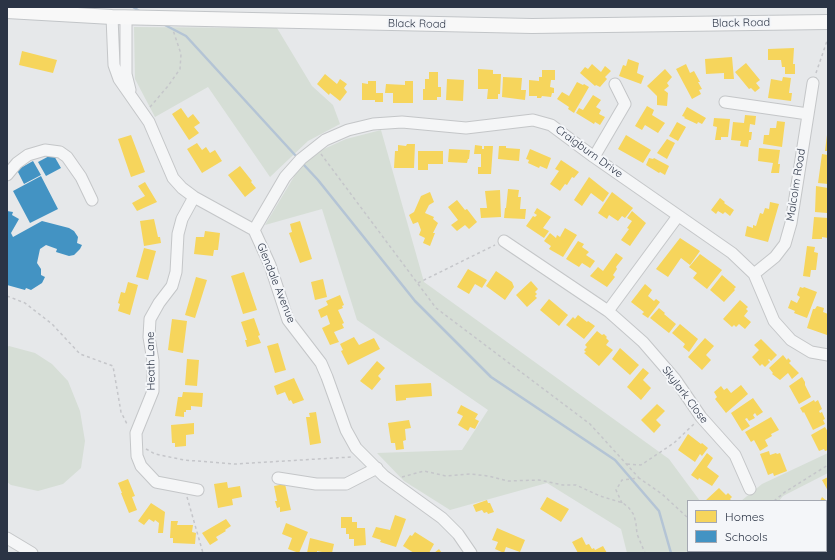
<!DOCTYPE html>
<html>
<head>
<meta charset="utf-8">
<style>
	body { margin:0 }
	#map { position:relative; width:835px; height:560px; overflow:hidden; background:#e6e8ea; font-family:Quicksand,sans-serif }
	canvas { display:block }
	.frame { position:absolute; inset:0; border:8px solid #2b3445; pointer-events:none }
	.legend { position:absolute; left:687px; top:500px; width:140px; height:52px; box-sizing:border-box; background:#f4f6f9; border:1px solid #a4a8b1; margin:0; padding:5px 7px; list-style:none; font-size:12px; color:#2b3445 }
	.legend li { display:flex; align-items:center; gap:8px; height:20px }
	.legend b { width:20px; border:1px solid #a4a8b1 }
</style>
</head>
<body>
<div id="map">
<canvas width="835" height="560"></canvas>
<div class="frame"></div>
<ul class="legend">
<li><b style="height:11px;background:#f6d55c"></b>Homes</li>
<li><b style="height:11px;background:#4393c3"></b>Schools</li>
</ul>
</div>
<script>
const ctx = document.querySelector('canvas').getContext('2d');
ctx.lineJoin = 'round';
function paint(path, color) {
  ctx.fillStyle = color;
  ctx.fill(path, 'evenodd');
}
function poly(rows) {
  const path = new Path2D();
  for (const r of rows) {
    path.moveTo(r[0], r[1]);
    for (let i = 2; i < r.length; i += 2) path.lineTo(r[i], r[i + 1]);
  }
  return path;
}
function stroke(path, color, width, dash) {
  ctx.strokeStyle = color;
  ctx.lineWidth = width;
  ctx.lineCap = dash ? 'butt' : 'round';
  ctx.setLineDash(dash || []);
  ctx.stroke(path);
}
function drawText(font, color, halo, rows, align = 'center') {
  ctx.font = font + ' Quicksand,sans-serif';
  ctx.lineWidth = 4;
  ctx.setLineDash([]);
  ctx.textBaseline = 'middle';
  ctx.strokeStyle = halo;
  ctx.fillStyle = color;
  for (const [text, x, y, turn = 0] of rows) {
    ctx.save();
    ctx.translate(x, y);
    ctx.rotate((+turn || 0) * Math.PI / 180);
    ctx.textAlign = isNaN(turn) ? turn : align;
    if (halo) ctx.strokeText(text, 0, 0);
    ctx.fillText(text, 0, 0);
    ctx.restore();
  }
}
const green = poly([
	[134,27,277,28,312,86,333,105,340,124,308,141,270,177,208,87,155,117,135,79],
	[381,130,424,282,669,459,700,501,688,501,688,551,747,551,746,553,627,553,621,529,547,483,450,510,404,481,377,453,462,450,488,410,357,320,322,209,265,225,298,170,317,152,346,139],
	[9,346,35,353,52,364,68,381,80,411,85,441,81,468,63,484,38,491,11,485,7,482,7,347],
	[828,453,828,473,783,496,779,501,741,501,762,484]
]);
const homes = poly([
	[794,48,793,64,795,64,795,74,785,74,785,67,782,67,781,60,768,60,768,49],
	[22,51,57,60,53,73,19,65],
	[732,57,734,79,724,79,724,73,706,74,705,59],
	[628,59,639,63,637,73,644,76,641,84,619,76,623,65,626,66],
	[746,63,760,80,756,83,760,88,755,92,751,88,749,89,735,72],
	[592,64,601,72,605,66,611,71,605,77,607,79,600,87,596,85,595,86,580,73,585,67,588,69],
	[686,64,690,73,694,71,700,82,698,82,702,89,699,90,701,94,692,99,676,69],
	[478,69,493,70,493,74,501,74,500,94,498,94,498,99,487,99,488,89,478,89],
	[665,69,672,77,667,83,669,86,664,90,668,93,667,106,657,105,657,96,647,86],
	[542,70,555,70,555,80,551,80,550,87,554,88,554,93,552,93,551,97,542,96,541,98,537,98,537,96,529,96,529,80,539,81,539,77,542,77],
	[429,72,438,72,438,87,441,87,441,97,437,97,437,100,423,100,423,89,425,89,425,79,429,79],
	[325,74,337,84,340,79,347,84,344,88,347,92,340,101,330,93,329,95,317,84],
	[503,77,522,78,521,90,526,90,525,100,502,97],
	[783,77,791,78,789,93,792,93,791,101,768,98,771,79,782,81],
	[447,79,464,80,463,101,446,100],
	[368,81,376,81,376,93,383,93,383,102,375,102,375,100,362,100,362,83,368,84],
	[405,81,413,81,413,103,393,103,393,93,385,93,386,84,405,85],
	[577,82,583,85,584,84,589,87,574,113,568,109,569,107,557,99,562,92,569,96],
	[593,95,601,100,596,107,601,110,599,114,605,117,600,125,595,122,594,124,576,113,579,108,583,110],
	[647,106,654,110,652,115,665,123,658,133,645,125,642,130,635,126],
	[687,107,706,118,702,124,698,122,697,124,684,118,685,117,682,116],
	[181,108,188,118,193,114,200,123,194,127,199,133,189,140,172,114],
	[745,115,756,116,755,125,750,124,749,132,752,132,751,140,749,140,748,147,740,146,741,141,731,140,733,122,744,123],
	[714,118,730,119,728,137,721,137,721,140,715,140,717,127,713,126],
	[777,121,785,122,782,147,763,144,764,135,769,135,770,128,776,128],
	[677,122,686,127,678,141,669,136],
	[131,135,145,172,131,177,118,139],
	[626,135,651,150,643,163,618,149],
	[827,135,828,135,828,151,825,151],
	[667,139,675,143,667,159,657,153],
	[197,143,202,150,206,147,210,153,215,150,222,161,202,173,187,149],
	[407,144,415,144,414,168,394,168,395,151,398,151,398,145,406,146],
	[475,145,482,146,482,149,484,149,484,146,493,146,491,174,478,174,478,167,481,167,481,154,474,154],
	[499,146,506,146,506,148,520,149,519,161,498,159],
	[759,148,780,150,778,164,780,164,779,173,771,173,773,163,758,161],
	[449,149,470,150,469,159,468,159,467,163,448,162],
	[530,149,551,158,547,169,540,166,539,168,528,163,529,160,526,159],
	[418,151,443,151,443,164,428,164,428,170,418,170],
	[822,154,828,155,828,184,818,183],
	[649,158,653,159,654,158,669,166,665,175,660,172,659,173,646,165],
	[561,160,579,172,574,178,572,177,567,185,565,184,560,191,550,184,559,171,555,169],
	[240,166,252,181,251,182,256,188,245,197,228,175],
	[589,177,609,193,603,202,591,193,582,206,574,200],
	[145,182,157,202,137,211,132,203,145,196,138,186],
	[816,186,828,188,827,213,815,212],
	[508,189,519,190,518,197,521,197,520,209,526,209,525,219,504,218,505,208,506,208],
	[500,190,501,217,481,218,480,208,487,208,485,191],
	[430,192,434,202,429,205,425,213,434,217,433,219,438,223,433,233,435,233,430,246,423,243,425,238,419,235,421,230,418,222,413,224,409,215,414,212,421,196],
	[612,192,633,208,625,218,622,216,618,221,609,215,607,219,598,213],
	[720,198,725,202,724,203,734,210,730,216,725,212,723,214,718,211,716,214,711,210],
	[457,200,465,210,467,209,477,222,469,229,465,225,457,231,451,225,458,220,448,207],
	[770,202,779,204,768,242,745,236,747,226,753,228,753,225,756,226,760,213,763,214,765,208,769,209],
	[537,208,551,217,543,228,549,231,544,238,526,226,533,216,535,217,537,215,534,213],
	[632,211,646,223,630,246,621,240,629,229,627,228,632,221,627,218],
	[814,217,828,218,828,238,822,237,822,239,812,239],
	[154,219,158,237,160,237,161,243,144,246,140,221],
	[300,221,312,259,300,263,289,233,292,232,290,224],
	[565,228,577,235,563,257,549,249,551,246,544,241,550,233,556,238,557,235,560,237],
	[205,231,220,233,218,250,214,250,213,256,194,254,196,237,204,237],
	[680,238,700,251,690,265,681,258,668,277,656,269],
	[578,241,584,244,582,247,589,252,586,255,595,261,590,268,582,263,579,267,566,259],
	[807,246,815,247,814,252,818,253,816,270,811,270,810,277,803,276],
	[144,248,156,251,148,280,136,277],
	[616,253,623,258,616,267,617,269,613,275,615,277,607,287,590,276,598,267,603,271],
	[700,254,722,270,707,289,693,278,697,273,689,267],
	[468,269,487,280,482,288,475,284,469,294,457,287],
	[496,271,512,282,514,287,505,300,486,286],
	[244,272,257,310,243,314,231,276],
	[722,275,736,287,734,289,735,290,724,302,710,290],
	[196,277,207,280,195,318,185,315],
	[323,279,327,297,315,300,311,282],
	[531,281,538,289,535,292,537,294,535,296,537,298,527,307,516,295],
	[128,282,138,285,130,315,118,311,120,304,118,303,121,292,125,293],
	[645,284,652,290,648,296,654,301,656,299,660,302,648,318,642,314,644,312,631,302],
	[800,287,803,288,804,287,817,292,807,318,794,313,795,311,788,308,791,300,797,303,800,297,797,295],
	[340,295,344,305,342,306,343,308,338,310,344,323,342,324,344,328,334,332,339,342,330,345,322,328,330,324,327,315,321,318,318,310,328,305,326,301],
	[549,299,568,315,559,326,540,310],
	[740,300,748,307,746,309,748,311,744,316,751,322,745,329,739,324,736,327,734,325,732,327,723,319],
	[817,306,824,308,823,312,828,314,828,331,827,335,807,328,813,309,815,309],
	[659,308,665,313,664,314,676,324,669,333,650,318],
	[578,315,587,322,588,321,595,326,584,339,566,325,573,317,575,319],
	[254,318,260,335,258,336,261,343,247,347,245,340,247,340,241,322],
	[172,319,187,321,183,353,168,350],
	[680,324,698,339,689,352,683,347,685,344,672,333],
	[597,331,602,335,604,334,607,337,606,338,609,341,606,345,613,350,599,366,584,353,586,352,584,350,587,347,585,345],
	[354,337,359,345,374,338,380,349,348,365,341,351,343,350,340,344],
	[705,338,714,346,706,355,711,360,702,370,688,357],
	[761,339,777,355,771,361,769,359,768,360,770,362,765,367,762,364,760,366,752,357,759,350,754,345],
	[278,343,286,370,275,373,267,346],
	[620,348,639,365,630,375,612,359],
	[783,355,787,360,788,358,791,361,789,363,799,373,792,379,788,373,780,380,772,374,773,373,769,368],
	[187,359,199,360,197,386,185,385],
	[377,361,385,368,378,376,381,379,372,390,360,381],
	[643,368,649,373,643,380,651,388,641,400,627,387],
	[802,377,805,382,805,385,811,397,799,404,789,386],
	[294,378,304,400,293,404,291,400,289,401,285,392,277,395,274,386],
	[431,383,432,396,406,398,406,400,396,401,395,385],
	[741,385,748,394,726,413,715,399,717,397,714,392,721,386,724,390,727,388,731,393],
	[183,392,203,393,202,407,191,406,191,410,186,410,186,412,184,412,184,417,175,416,178,397,182,397],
	[753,398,763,412,757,416,755,413,753,415,755,418,749,421,747,418,745,419,750,426,742,431,731,413],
	[814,400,815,402,818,400,822,409,819,411,820,413,822,412,825,419,823,420,825,424,813,430,804,412,803,413,800,408],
	[657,404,665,411,656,420,661,425,654,433,641,420],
	[461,405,478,414,475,419,479,421,475,429,470,427,468,431,458,425,463,416,457,413],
	[316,412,321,443,310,445,306,417,310,417,309,413],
	[771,417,779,430,771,434,772,436,765,440,768,446,760,451,754,440,751,442,745,432],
	[409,420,411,428,405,429,406,440,403,441,404,449,396,450,395,443,391,443,388,423],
	[194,423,194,434,186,435,186,446,175,447,175,443,172,443,171,425],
	[825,427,828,432,828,450,825,451,824,449,819,451,811,435],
	[688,434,701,444,702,443,708,448,702,456,700,454,695,462,678,450],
	[769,451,770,455,776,453,777,454,780,453,787,471,774,476,773,473,768,475,760,454],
	[707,453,713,458,707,467,719,476,712,486,699,478,698,480,691,475],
	[828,477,828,491,822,480],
	[128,479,135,496,132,497,137,510,129,513,121,493,122,493,118,483],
	[227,482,228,488,240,486,242,497,232,499,233,505,218,508,214,484],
	[285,484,291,510,280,512,280,507,277,508,275,501,277,501,274,486],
	[719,488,726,495,728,493,732,497,730,499,732,501,705,501],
	[547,497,569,509,561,522,540,509],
	[822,497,828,502,828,529,826,527,826,501,820,501],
	[487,500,488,503,490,503,494,512,488,514,487,512,484,513,482,510,476,512,473,505],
	[151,503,165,512,163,533,158,533,159,523,155,520,154,522,149,519,144,525,138,521],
	[395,515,406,519,396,547,380,542,381,540,372,537,376,527,390,530],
	[341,517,352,517,352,522,357,522,357,528,365,528,366,545,354,546,354,539,349,539,349,534,346,534,346,528,341,528],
	[226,519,231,526,225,530,226,531,216,537,218,540,210,545,202,533],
	[171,521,178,521,177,525,193,525,192,532,196,533,195,544,173,543,173,538,170,538],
	[286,523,308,532,299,553,288,549,292,538,282,534],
	[497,528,525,540,520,552,506,547,504,553,495,549,498,542,492,540],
	[415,532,434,544,429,553,414,553,403,546,410,535,412,536],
	[826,532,828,533,828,545,826,548],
	[582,537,586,545,589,544,592,549,594,548,595,550,603,546,607,553,578,553,572,542],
	[310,538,334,544,332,553,322,553,322,552,317,551,317,553,307,553],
	[439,549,442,553,434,553]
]);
const schools = poly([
	[53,154,61,168,46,176,38,162],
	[33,161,41,175,24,184,17,170],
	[41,176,58,209,30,223,13,191],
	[7,211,13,212,12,215,19,219,11,233,13,237,42,221,69,228,74,231,78,237,77,243,82,245,80,249,74,255,69,256,56,252,57,249,46,245,40,249,37,263,41,269,41,275,45,277,42,283,31,290,26,288,25,290,7,285]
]);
const stream = poly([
	[133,7,141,12],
	[163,24,186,36,295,155],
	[304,165,318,180,415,301,491,377,615,460,659,511,671,553]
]);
const path = poly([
	[816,73,828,38],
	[150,107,168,86,180,69,181,54,173,30],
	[321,154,436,308,590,424,639,478],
	[418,283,495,245],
	[7,296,25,303,52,324,80,354,113,366,121,412,128,426],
	[146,449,155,454,184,460,235,464,351,457],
	[627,464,641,465,674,443,695,423],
	[402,477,424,471,446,476,470,474,488,476,508,481,539,480,563,485,576,485,600,496,623,503,629,508,634,515,636,524,637,534,645,553],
	[187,497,203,553],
	[774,501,785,492,828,465],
	[622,503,616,490,622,480,639,478,662,494,688,518],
	[717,551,718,553],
	[741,553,742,551]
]);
const minor = poly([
	[112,17,114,65,119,79,149,122,173,178,182,188,194,197,254,230,270,265,288,320,321,363,327,377,346,430,356,448,384,476,442,518,458,534,471,553],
	[126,17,126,74,130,90],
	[725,102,808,114],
	[594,157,625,104,615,84],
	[7,175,17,163,28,155,45,150,60,152,67,157,81,177,92,200],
	[194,197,182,219,178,234,176,272,172,286,159,303,150,319,149,337,153,361,153,391,136,433,137,456,141,466,156,482,198,490],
	[254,230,285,177,301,159,325,140,348,130,373,124,402,122,466,128,533,120,551,125,594,157,732,253,754,274,774,321,791,340,811,352,828,355],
	[504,241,608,311,643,342,675,379,701,417,735,455,750,489],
	[754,274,775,257,785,244,791,223,813,83],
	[608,311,678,216],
	[278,478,316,484,346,484,377,468],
	[7,538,32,553]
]);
const major = poly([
	[7,11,112,17,532,26,828,22]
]);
const streetNames = [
	["Black Road",741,23,-1],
	["Black Road",417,24,1],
	["Craigburn Drive",589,152,36],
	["Malcolm Road",796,185,-81],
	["Glendale Avenue",276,283,68],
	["Heath Lane",151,361,-91],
	["Skylark Close",685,395,53]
];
paint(green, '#d6ded6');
paint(homes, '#f6d55c');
paint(schools, '#4393c3');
stroke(stream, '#b4c4d5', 2.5);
stroke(minor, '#c4c6c8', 13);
stroke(major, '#c2c5c8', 16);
stroke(path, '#c5c6ca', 1.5, [3, 3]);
stroke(minor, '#f5f6f7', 11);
stroke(major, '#f8f8f8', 14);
drawText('11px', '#2b3445', '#f4f6f9', streetNames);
</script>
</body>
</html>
